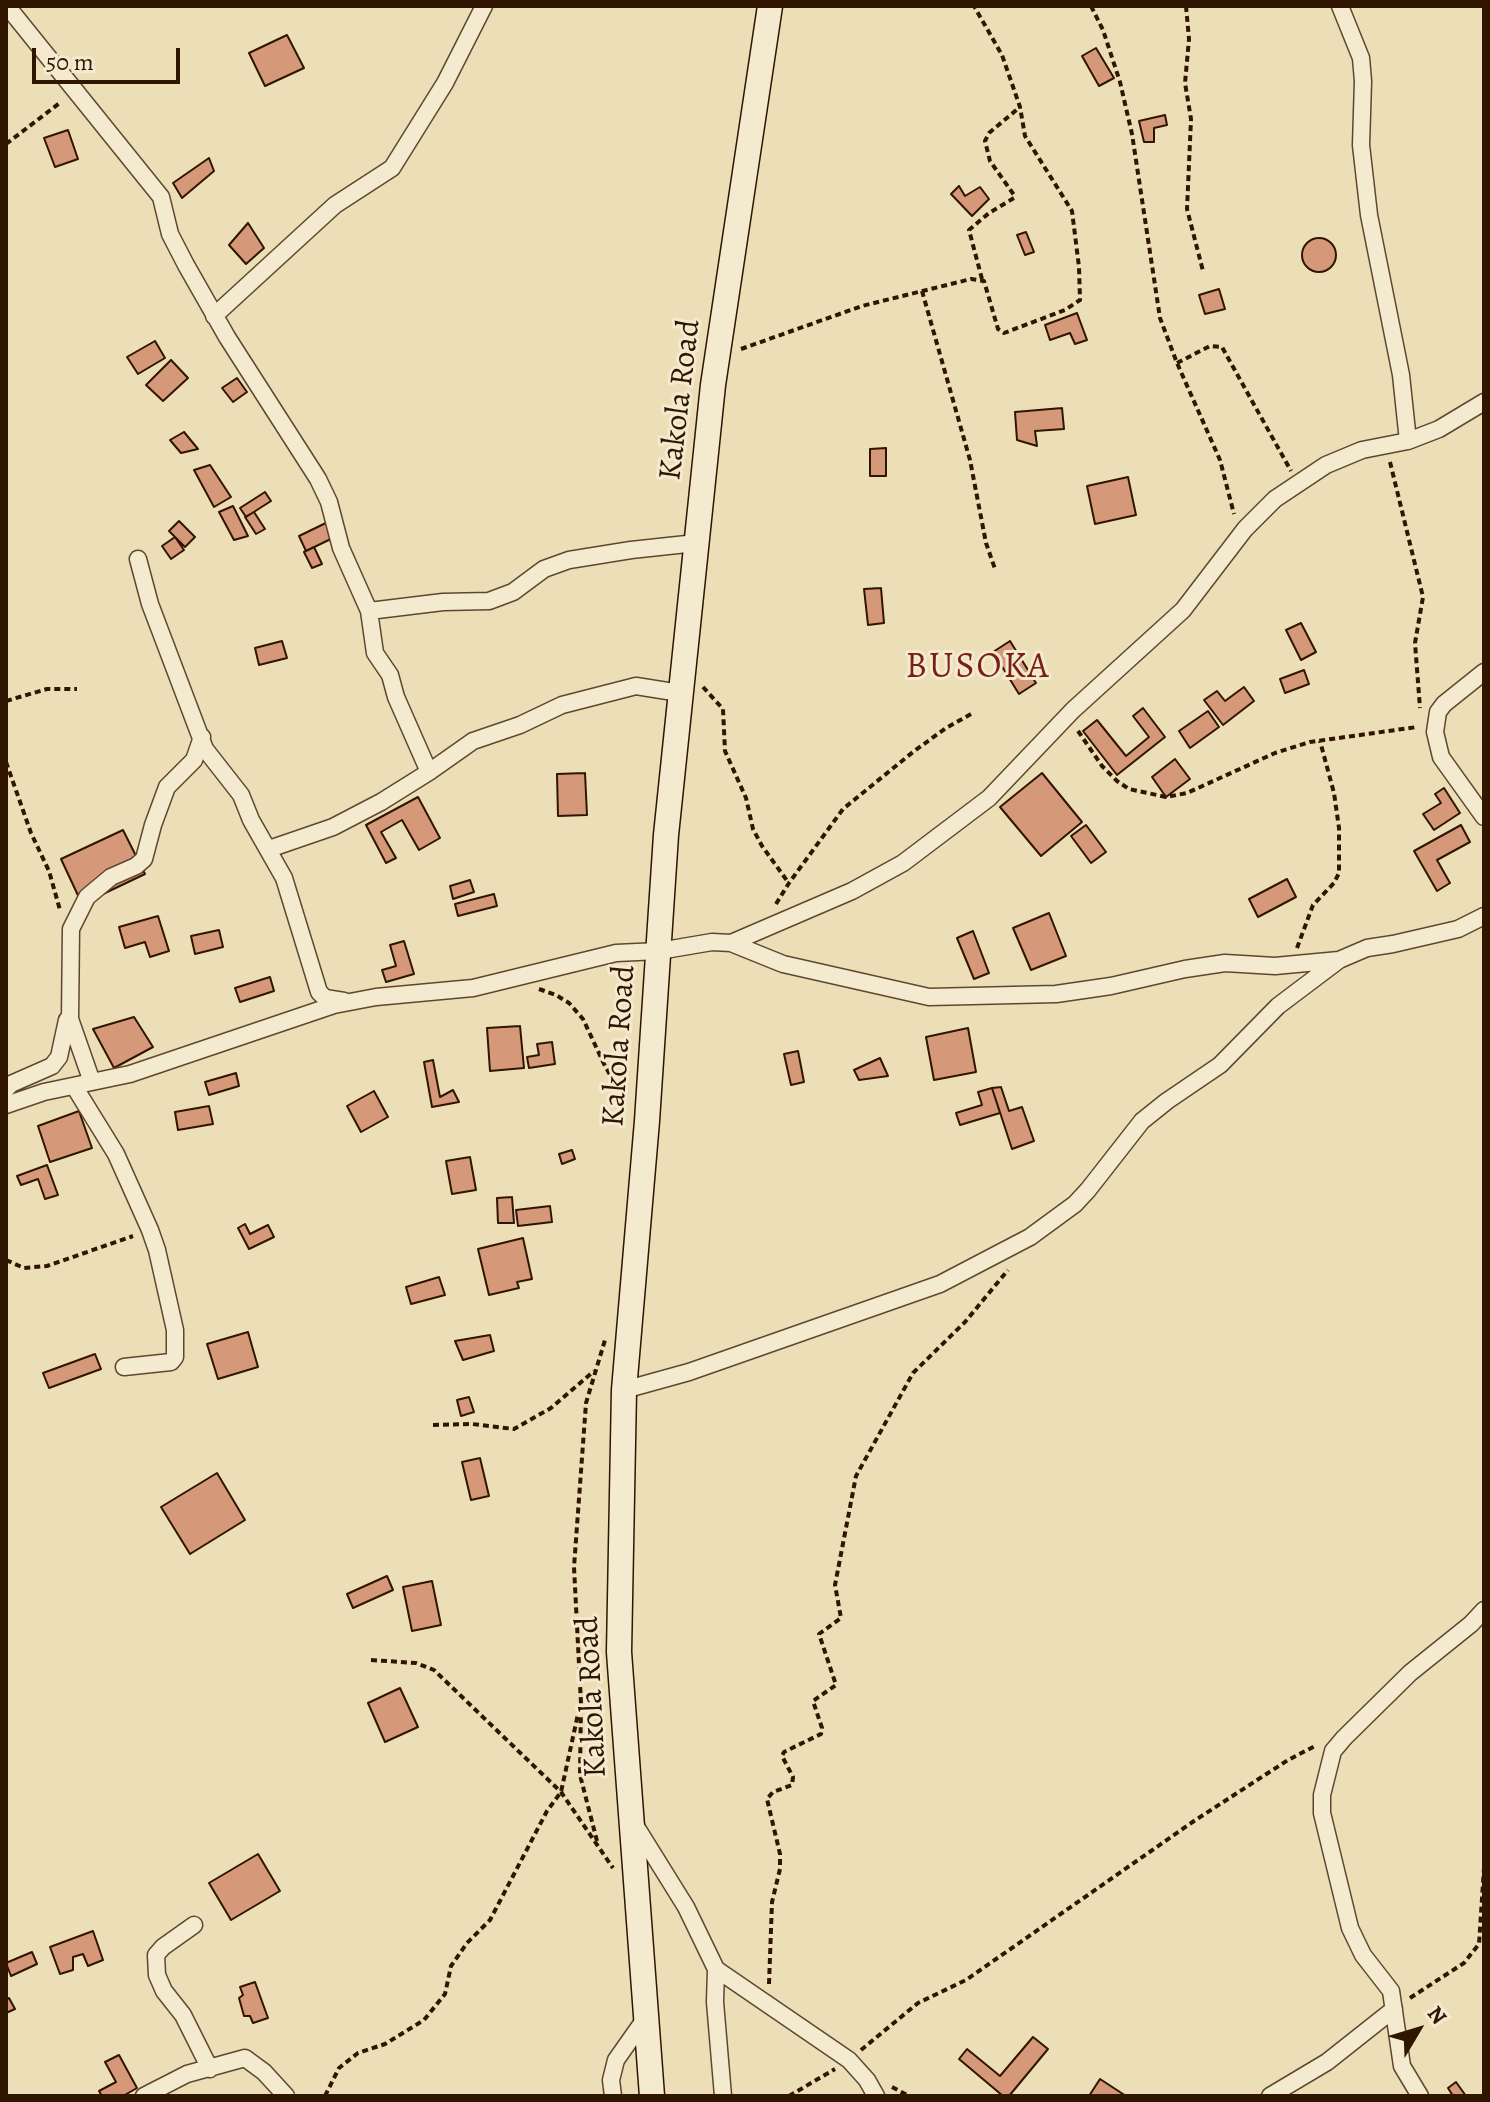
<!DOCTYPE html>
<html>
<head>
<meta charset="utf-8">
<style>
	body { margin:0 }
	#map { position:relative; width:1490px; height:2102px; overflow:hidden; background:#ecdeb6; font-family:Alegreya,serif }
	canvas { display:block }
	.frame { position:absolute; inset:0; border:8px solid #301500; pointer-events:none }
	.north { position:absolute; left:1378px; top:1990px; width:80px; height:80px; -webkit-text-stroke:6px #f3ead0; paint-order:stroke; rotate:52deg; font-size:22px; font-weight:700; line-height:32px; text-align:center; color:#301500 }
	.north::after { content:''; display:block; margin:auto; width:28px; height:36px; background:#301500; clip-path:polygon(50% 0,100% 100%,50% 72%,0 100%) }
	.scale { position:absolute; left:32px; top:48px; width:148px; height:36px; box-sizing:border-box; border:4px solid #301500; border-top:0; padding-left:10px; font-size:24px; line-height:28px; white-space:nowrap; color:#301500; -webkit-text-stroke:6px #f3ead0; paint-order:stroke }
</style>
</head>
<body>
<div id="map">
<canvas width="1490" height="2102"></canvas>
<div class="frame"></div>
<div class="north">N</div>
<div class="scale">50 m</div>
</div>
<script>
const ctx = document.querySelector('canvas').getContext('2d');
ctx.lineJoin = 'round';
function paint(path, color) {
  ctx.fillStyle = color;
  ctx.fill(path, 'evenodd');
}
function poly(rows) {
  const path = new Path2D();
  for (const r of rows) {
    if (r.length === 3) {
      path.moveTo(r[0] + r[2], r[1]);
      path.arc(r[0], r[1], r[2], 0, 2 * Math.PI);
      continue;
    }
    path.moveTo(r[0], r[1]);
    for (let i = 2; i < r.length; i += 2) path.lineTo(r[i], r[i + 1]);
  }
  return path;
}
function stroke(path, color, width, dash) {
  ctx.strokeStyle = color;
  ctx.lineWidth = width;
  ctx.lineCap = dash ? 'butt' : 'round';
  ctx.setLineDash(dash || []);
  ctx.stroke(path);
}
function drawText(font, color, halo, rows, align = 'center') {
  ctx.font = font + ' Alegreya,serif';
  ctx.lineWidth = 6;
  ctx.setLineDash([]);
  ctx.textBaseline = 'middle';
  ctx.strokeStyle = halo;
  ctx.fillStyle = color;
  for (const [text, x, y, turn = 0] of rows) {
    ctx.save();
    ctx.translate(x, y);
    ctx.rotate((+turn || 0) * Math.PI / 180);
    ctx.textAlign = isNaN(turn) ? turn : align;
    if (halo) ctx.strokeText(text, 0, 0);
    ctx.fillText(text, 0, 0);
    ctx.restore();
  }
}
const building = poly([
	[287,35,304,68,265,86,249,53,287,35],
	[1096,48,1114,78,1099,86,1082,56,1096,48],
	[1165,115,1167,125,1154,128,1154,142,1144,142,1139,121,1165,115],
	[68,130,78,159,55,167,44,138,68,130],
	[209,158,214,171,182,198,173,183,209,158],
	[959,186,965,196,980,187,989,199,972,216,951,194,959,186],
	[248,223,264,248,246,264,229,245,248,223],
	[1026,232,1034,252,1025,255,1017,235,1026,232],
	[1319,255,17],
	[1219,289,1225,309,1205,314,1199,295,1219,289],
	[1077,313,1087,340,1075,344,1070,333,1050,340,1045,325,1077,313],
	[155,341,165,358,138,374,127,357,155,341],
	[171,360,188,378,163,401,146,385,171,360],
	[237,378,247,392,233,402,222,388,237,378],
	[1062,408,1064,429,1035,431,1037,446,1017,440,1015,412,1062,408],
	[184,432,198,449,181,453,170,440,184,432],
	[886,448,886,476,870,476,870,449,886,448],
	[210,465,231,497,214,507,194,470,210,465],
	[1128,477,1136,515,1095,524,1087,486,1128,477],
	[265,492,271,501,246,517,240,508,265,492],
	[233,506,248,536,234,540,219,512,233,506],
	[254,512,265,529,256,534,245,517,254,512],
	[179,521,195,537,185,547,169,531,179,521],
	[330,521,337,536,306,551,299,536,330,521],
	[175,537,184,550,171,559,162,546,175,537],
	[314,547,322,564,312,568,304,552,314,547],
	[881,588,884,623,868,625,864,589,881,588],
	[1301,623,1316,652,1301,660,1286,630,1301,623],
	[282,641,287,658,259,665,255,648,282,641],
	[1010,641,1036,683,1019,694,993,652,1010,641],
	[1304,670,1309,684,1285,693,1280,679,1304,670],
	[1244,687,1254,701,1223,725,1204,700,1217,691,1225,701,1244,687],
	[1143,708,1165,737,1117,775,1083,731,1097,720,1126,756,1149,737,1133,716,1143,708],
	[1208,711,1219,727,1190,748,1179,731,1208,711],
	[1175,759,1190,779,1166,797,1152,777,1175,759],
	[585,773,587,815,558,816,557,774,585,773],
	[1042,773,1082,822,1041,856,1000,807,1042,773],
	[1444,788,1460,813,1434,830,1423,814,1441,803,1435,794,1444,788],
	[418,797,440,838,419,850,402,820,381,832,396,858,386,863,366,825,418,797],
	[1086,825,1106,852,1091,863,1071,836,1086,825],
	[1461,825,1470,842,1437,860,1450,883,1437,891,1414,851,1461,825],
	[123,830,145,874,82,904,61,859,123,830],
	[1287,879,1296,897,1258,917,1249,899,1287,879],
	[470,880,474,892,453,899,450,886,470,880],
	[494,894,497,906,458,916,455,904,494,894],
	[1049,913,1066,956,1031,970,1013,928,1049,913],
	[158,916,169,951,150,957,145,942,125,948,119,927,158,916],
	[219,930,223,947,195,954,191,936,219,930],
	[973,931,989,973,974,979,957,938,973,931],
	[404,941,414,974,386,982,382,970,396,966,390,945,404,941],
	[270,977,274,991,240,1002,235,988,270,977],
	[134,1017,153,1047,114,1068,93,1029,134,1017],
	[520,1026,524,1068,490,1071,487,1028,520,1026],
	[968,1028,976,1072,934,1080,926,1037,968,1028],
	[552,1042,555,1064,529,1068,527,1057,539,1055,537,1044,552,1042],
	[798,1051,804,1082,791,1085,784,1054,798,1051],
	[880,1058,888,1076,859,1080,854,1070,880,1058],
	[433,1060,440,1097,453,1090,459,1102,432,1107,424,1062,433,1060],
	[236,1073,239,1086,209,1095,205,1082,236,1073],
	[1001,1087,1009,1111,1022,1107,1034,1141,1012,1149,992,1088,1001,1087],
	[992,1088,1000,1113,960,1125,956,1113,982,1105,978,1092,992,1088],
	[374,1091,388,1117,361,1132,347,1106,374,1091],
	[209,1106,213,1124,178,1130,175,1112,209,1106],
	[79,1111,92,1148,50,1162,38,1126,79,1111],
	[572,1150,575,1159,562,1164,559,1154,572,1150],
	[470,1157,476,1190,452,1194,446,1161,470,1157],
	[47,1165,58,1195,45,1199,38,1179,21,1185,17,1176,47,1165],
	[512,1197,514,1223,498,1223,497,1198,512,1197],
	[550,1206,552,1222,518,1226,516,1210,550,1206],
	[245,1224,250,1234,268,1225,274,1237,249,1249,238,1228,245,1224],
	[523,1238,532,1279,517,1282,519,1288,489,1295,478,1249,523,1238],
	[439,1277,445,1295,411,1304,406,1287,439,1277],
	[248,1332,258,1367,218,1379,207,1344,248,1332],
	[490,1335,494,1351,463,1360,455,1341,490,1335],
	[95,1354,101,1369,49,1388,43,1373,95,1354],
	[469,1397,474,1412,461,1416,457,1400,469,1397],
	[480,1458,489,1496,471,1500,462,1462,480,1458],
	[217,1473,245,1520,190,1554,161,1507,217,1473],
	[387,1576,393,1590,353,1608,347,1594,387,1576],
	[432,1581,441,1625,412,1631,403,1587,432,1581],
	[400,1688,418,1727,385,1742,368,1703,400,1688],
	[258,1854,280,1891,231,1920,209,1883,258,1854],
	[93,1931,103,1960,88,1966,83,1954,73,1957,73,1970,60,1974,50,1947,93,1931],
	[32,1952,37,1964,11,1976,6,1963,32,1952],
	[255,1982,268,2018,253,2023,250,2016,244,2016,239,1998,243,1995,240,1987,255,1982],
	[9,1998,15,2009,6,2013,6,2000,9,1998],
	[1033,2037,1048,2049,1009,2096,1003,2096,959,2059,967,2049,1000,2076,1033,2037],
	[119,2055,137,2088,123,2096,102,2096,99,2091,116,2082,105,2062,119,2055],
	[1100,2079,1126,2096,1089,2096,1100,2079],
	[1456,2082,1466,2096,1453,2096,1448,2088,1456,2082]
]);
const path = poly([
	[1091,6,1103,30,1120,82,1132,134,1160,318,1177,363,1220,460,1234,514],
	[1186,6,1189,39,1185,83,1191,119,1187,209,1203,271],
	[6,144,61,102],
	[982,279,969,230,989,213,1014,198,1014,195,990,161,985,141,989,133,1020,107],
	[922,291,970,460,986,543,995,569],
	[741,349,862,306,971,279,984,281,998,329,1004,333,1065,310,1080,300,1079,267,1072,211,1025,136,1020,107,1002,55,974,6],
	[1177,363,1210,346,1222,347,1291,471],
	[1390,462,1423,597,1415,643,1420,708],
	[703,687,723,709,725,751,746,798,753,829,762,846,788,882],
	[6,701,47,689,77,689],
	[1078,731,1102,766,1117,781,1129,789,1166,797,1187,793,1275,753,1310,742,1417,727],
	[6,762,31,833,49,871,60,910],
	[776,904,789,883,843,809,913,752,946,728,973,713],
	[1297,948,1313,905,1334,883,1339,873,1339,828,1334,793,1320,741],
	[539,989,556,995,569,1003,583,1019,605,1066,616,1085,626,1096],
	[6,1260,24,1268,47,1266,133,1236],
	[433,1425,472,1424,514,1429,551,1408,594,1371],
	[371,1660,416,1663,434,1670,561,1792,613,1868],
	[597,1841,580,1775,581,1703,574,1567,586,1403,605,1340],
	[769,1984,772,1902,780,1869,780,1854,767,1799,773,1792,792,1785,793,1777,782,1756,784,1752,821,1734,822,1728,813,1701,836,1685,819,1634,841,1618,835,1585,856,1476,913,1373,965,1322,1008,1270],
	[1410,1998,1464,1963,1479,1944,1484,1868],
	[861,2050,918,2003,966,1980,1194,1821,1288,1760,1315,1746],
	[892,2087,909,2096],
	[325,2096,339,2068,358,2053,385,2044,424,2020,445,1994,451,1966,467,1943,490,1920,547,1811,561,1792,578,1714],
	[789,2096,835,2069]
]);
const minor = poly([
	[7,6,161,197,170,234,186,265,227,337,318,479,329,502,341,548,369,611,375,653,390,675,396,697,429,772],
	[1340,6,1361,58,1363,81,1361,145,1369,215,1401,375,1408,441],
	[214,316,335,205,392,168,445,83,484,6],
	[138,559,150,604,205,749,241,795,251,820,284,878,319,992,325,998,344,1001],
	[369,611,443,602,489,601,513,592,544,569,569,560,631,550,696,543],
	[1484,672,1444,704,1438,712,1435,732,1441,757,1484,817],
	[269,849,333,827,381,802,429,772,473,741,520,725,562,705,636,686,680,693],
	[731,943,783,964,929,997,1056,994,1111,986,1185,969,1225,963,1275,966,1339,960,1367,948,1393,944,1458,929,1484,916],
	[92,1082,70,1019,71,929,87,897,111,877,136,866,144,859,153,825,167,787,194,760,202,737],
	[74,1086,116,1154,150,1230,157,1250,175,1330,175,1357,171,1362,124,1367],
	[6,1089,11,1084,52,1066,59,1057,67,1020],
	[6,1105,44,1092,130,1074,334,1005,376,997,473,988,616,953,659,951,712,942,731,943,852,891,903,863,989,798,1073,710,1183,610,1245,529,1275,499,1326,465,1362,450,1408,441,1439,429,1484,402],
	[624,1390,689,1372,940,1284,1030,1237,1075,1204,1088,1190,1142,1121,1167,1101,1220,1065,1278,1006,1339,960],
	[635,1825,686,1907,716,1969,715,2002,723,2096],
	[194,1925,163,1947,156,1955,157,1975,164,1991,183,2015,210,2069],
	[716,1969,849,2060,867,2080,876,2096],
	[144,2096,187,2074,245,2058,264,2072,286,2096],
	[613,2096,611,2080,616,2060,647,2016],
	[1270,2096,1327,2062,1394,2009],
	[1420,2096,1402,2066,1391,1991,1363,1955,1350,1928,1322,1813,1322,1795,1333,1751,1344,1738,1410,1673,1471,1624,1484,1610]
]);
const secondary = poly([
	[652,2096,619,1652,624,1390,647,1121,666,835,703,481,713,385,770,6]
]);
const streetNames = [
	["Kakola Road",681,400,-83],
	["Kakola Road",620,1046,-86],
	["Kakola Road",593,1697,-93]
];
const quarterNames = [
	["BUSOKA",978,668]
];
paint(building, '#d5997a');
stroke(building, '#301500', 2);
stroke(minor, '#5f472e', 19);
stroke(secondary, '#301500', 27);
stroke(path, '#301500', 4, [6, 4]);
stroke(minor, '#f3ead0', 16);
stroke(secondary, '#f3ead0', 24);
drawText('32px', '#301500', '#f3ead0', streetNames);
ctx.letterSpacing = '2px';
drawText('36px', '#7a1f14', '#f3ead0', quarterNames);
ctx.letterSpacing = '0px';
</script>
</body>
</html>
